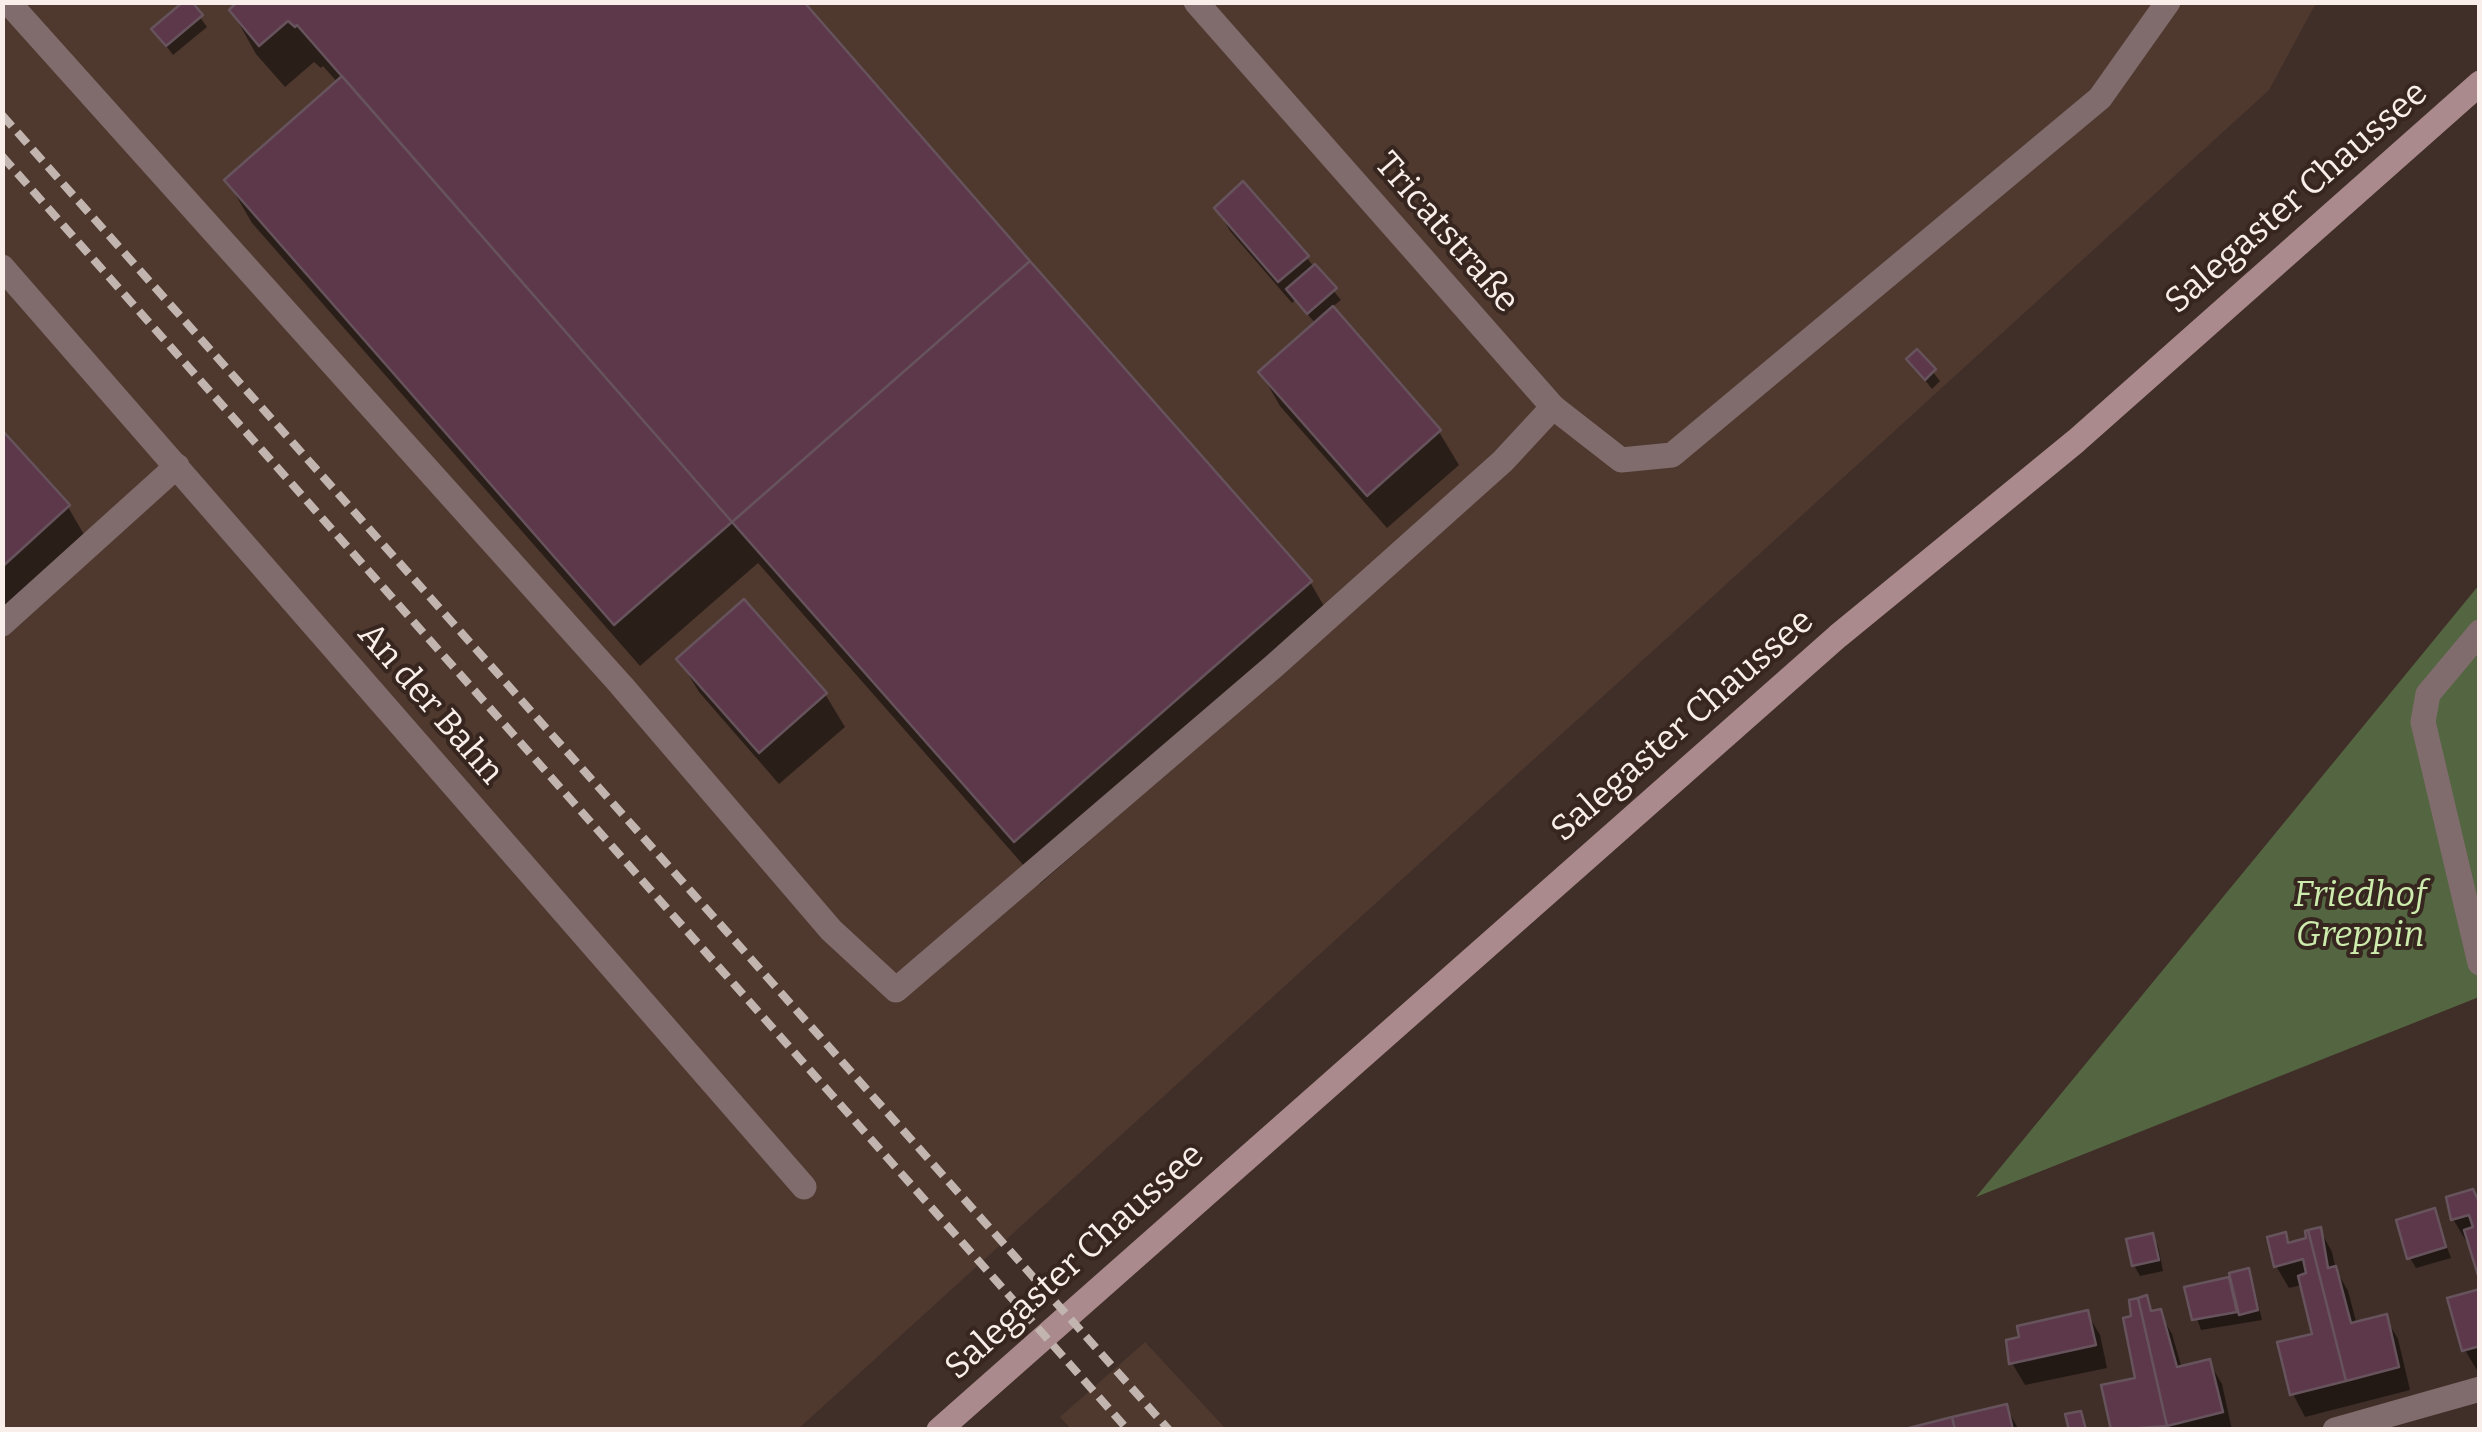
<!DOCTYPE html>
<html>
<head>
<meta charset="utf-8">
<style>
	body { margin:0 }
	#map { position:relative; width:2482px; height:1432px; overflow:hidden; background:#402f28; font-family:Bitter,serif }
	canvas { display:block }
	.frame { position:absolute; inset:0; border:5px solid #f9eee9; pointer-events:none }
</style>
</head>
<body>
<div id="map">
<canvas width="2482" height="1432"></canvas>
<div class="frame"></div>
</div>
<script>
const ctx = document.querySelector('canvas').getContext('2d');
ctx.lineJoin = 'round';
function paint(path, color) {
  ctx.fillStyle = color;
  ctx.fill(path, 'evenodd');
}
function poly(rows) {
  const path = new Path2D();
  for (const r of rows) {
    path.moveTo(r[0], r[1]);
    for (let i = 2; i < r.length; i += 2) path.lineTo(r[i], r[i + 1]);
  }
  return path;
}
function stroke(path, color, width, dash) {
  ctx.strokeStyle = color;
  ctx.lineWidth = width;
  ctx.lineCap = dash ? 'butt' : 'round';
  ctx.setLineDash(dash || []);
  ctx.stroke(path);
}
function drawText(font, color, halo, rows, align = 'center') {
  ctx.font = font + ' Bitter,serif';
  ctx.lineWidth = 8;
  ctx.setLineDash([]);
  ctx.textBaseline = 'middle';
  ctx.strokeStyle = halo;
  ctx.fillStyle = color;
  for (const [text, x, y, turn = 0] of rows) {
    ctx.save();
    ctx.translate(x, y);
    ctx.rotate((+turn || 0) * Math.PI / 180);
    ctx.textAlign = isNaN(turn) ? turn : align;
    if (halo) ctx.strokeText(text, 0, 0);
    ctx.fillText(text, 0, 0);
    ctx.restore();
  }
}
const built = poly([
	[2,3,2316,3,2269,90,797,1430,3,1429],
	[1145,1342,1226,1429,1071,1429,1060,1417]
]);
const green = poly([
	[2479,585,2479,997,1976,1197,2251,863]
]);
const shadow = poly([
	[189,2,207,27,173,55,154,30],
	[801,2,1310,582,1335,625,1040,884,758,563,640,666,252,223,227,180,338,83,323,66,321,68,314,62,285,87,256,54,232,11],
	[1217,208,1306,257,1341,300,1331,308,1439,432,1459,465,1387,528,1280,406,1261,373,1316,324,1295,300,1292,303,1230,231],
	[1917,352,1940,381,1932,389,1909,360],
	[2,434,68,507,93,550,2,632],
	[679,659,825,694,845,727,779,784,699,692],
	[2480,1196,2480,1273,2470,1240,2466,1241,2453,1219],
	[2433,1211,2451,1258,2416,1268,2410,1258],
	[2320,1230,2332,1252,2336,1270,2348,1291,2357,1325,2385,1317,2398,1339,2410,1390,2305,1417,2293,1394,2280,1344,2315,1336,2302,1285,2289,1288,2276,1266,2284,1235,2290,1245,2309,1240],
	[2152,1236,2158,1246,2163,1271,2140,1276,2134,1265],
	[2247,1271,2253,1282,2262,1320,2201,1330,2187,1289,2233,1279],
	[2480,1291,2480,1371,2478,1372,2465,1350],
	[2146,1298,2154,1313,2159,1312,2172,1334,2182,1369,2209,1362,2222,1384,2232,1430,2114,1430,2138,1380,2134,1318],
	[2087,1313,2100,1335,2107,1368,2025,1385,2012,1363],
	[2006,1407,2019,1430,1911,1430]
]);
const building = poly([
	[183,2,192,2,203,15,166,46,151,29,183,2],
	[237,2,804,2,1030,261,732,522,297,25,295,27,288,21,259,46,229,10,237,2],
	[342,76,732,522,614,625,224,180,342,76],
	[1243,181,1309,256,1278,282,1214,208,1243,181],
	[1030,261,1312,581,1014,842,732,522,1030,261],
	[1315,264,1337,288,1307,314,1286,289,1315,264],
	[1333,306,1441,430,1367,496,1258,372,1333,306],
	[1917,349,1936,369,1925,380,1906,359,1917,349],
	[2,430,70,505,2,567,2,430],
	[744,599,827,693,759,753,676,659,744,599],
	[2473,1189,2480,1204,2480,1282,2464,1230,2473,1227,2469,1215,2451,1220,2446,1197,2473,1189],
	[2435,1208,2446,1247,2407,1259,2396,1220,2435,1208],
	[2321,1227,2328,1268,2336,1266,2351,1323,2387,1314,2399,1367,2346,1381,2308,1230,2321,1227],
	[2308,1230,2346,1381,2290,1395,2277,1342,2312,1334,2298,1276,2306,1273,2303,1259,2274,1267,2267,1237,2286,1232,2288,1243,2306,1238,2305,1231,2308,1230],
	[2153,1233,2159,1260,2132,1266,2126,1239,2153,1233],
	[2249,1268,2258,1310,2239,1315,2229,1273,2249,1268],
	[2229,1277,2237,1312,2192,1320,2184,1287,2229,1277],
	[2480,1289,2480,1346,2462,1351,2447,1298,2480,1289],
	[2147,1295,2151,1311,2161,1309,2177,1367,2210,1359,2223,1412,2167,1426,2138,1298,2147,1295],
	[2138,1298,2167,1426,2111,1430,2101,1385,2135,1378,2123,1318,2131,1316,2129,1300,2138,1298],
	[2088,1310,2096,1345,2009,1364,2006,1340,2019,1337,2017,1326,2088,1310],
	[2007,1404,2013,1430,1955,1430,1952,1417,2007,1404],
	[2081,1411,2086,1430,2069,1430,2065,1414,2081,1411],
	[1952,1417,1955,1430,1901,1430,1952,1417]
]);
const lane = poly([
	[8,2,621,685,831,930,896,990,1274,666,1503,461,1553,407],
	[2,624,177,466],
	[2480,632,2428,694,2423,722,2480,963]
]);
const street = poly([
	[1196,2,1553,407,1621,460,1672,455,2100,98,2168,2],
	[2,267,804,1187],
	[2335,1430,2480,1389]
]);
const secondary = poly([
	[939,1430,1838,636,2076,441,2480,83]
]);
const rail = poly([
	[2,115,1169,1430],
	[2,156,1128,1430]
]);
const streetNames = [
	["Salegaster Chaussee",2297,198,-41],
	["Tricatstraße",1446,233,49],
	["An der Bahn",430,704,49],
	["Salegaster Chaussee",1683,726,-41],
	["Salegaster Chaussee",1075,1262,-42]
];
const parkNames = [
	["Friedhof",2360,896],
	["Greppin",2360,936]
];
paint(built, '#4f392f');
paint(green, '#546541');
paint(shadow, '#0007');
paint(building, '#5d384b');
stroke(building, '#66535c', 2.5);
stroke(lane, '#816c6d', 25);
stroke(street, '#816c6d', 25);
stroke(secondary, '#ab8a8d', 25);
stroke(rail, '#c2b5b0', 8, [15, 8]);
drawText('35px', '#f9eee9', '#36261f', streetNames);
drawText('italic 35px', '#ccebac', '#36261f', parkNames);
</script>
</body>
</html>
